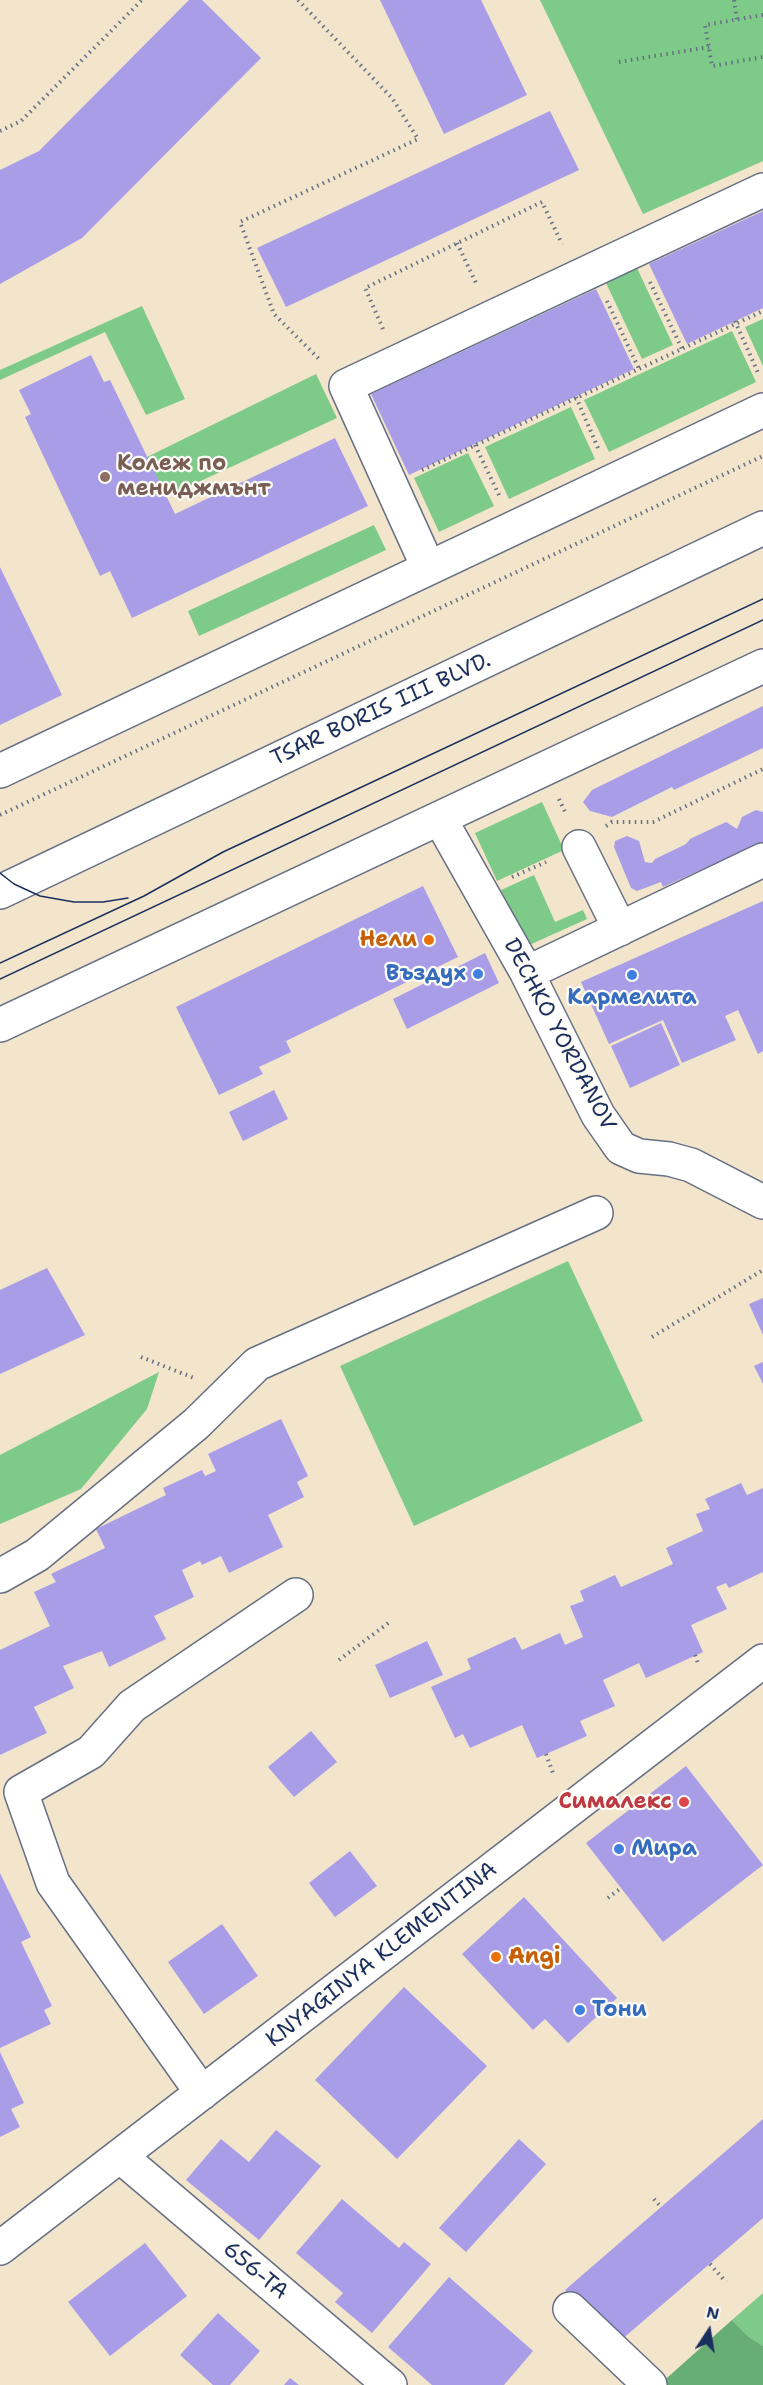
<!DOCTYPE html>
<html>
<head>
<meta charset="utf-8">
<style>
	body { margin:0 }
	#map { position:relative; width:763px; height:2385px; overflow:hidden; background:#f2e5cb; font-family:"Shantell Sans",sans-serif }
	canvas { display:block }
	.north { position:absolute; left:679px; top:2301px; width:60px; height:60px; -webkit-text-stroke:4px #fdfcf7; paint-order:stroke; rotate:12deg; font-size:16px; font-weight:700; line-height:24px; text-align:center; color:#1b2f5e }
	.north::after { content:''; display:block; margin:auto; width:21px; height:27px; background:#1b2f5e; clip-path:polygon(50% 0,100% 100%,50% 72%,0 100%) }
</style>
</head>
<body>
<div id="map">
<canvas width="763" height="2385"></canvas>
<div class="north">N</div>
</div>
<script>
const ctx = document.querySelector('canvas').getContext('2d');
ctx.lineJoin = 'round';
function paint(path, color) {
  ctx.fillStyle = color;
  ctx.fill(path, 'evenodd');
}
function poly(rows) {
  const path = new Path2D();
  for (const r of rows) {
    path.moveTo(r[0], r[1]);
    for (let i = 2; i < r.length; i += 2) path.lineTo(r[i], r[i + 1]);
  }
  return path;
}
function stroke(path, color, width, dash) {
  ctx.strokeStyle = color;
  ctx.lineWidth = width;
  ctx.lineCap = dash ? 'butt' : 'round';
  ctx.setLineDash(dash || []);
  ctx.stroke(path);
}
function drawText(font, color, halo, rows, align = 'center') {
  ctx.font = font + ' "Shantell Sans",sans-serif';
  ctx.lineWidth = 4.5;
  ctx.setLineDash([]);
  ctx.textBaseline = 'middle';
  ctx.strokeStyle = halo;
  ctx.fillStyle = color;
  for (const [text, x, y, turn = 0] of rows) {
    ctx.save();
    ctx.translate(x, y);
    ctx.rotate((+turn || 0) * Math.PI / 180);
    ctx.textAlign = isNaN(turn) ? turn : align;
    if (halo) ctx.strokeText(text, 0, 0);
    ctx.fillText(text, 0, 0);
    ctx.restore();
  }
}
const green = poly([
	[540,0,763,0,763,161,643,214],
	[637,268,673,345,642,359,606,283],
	[142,306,185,399,146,415,105,332,0,380,0,370],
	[763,319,763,366,745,327],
	[732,331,756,382,609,452,584,400],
	[316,374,337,418,166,497,147,457],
	[571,407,595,459,509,499,485,447],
	[468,453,494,506,439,532,414,478],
	[374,525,386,550,199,636,188,611],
	[542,802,564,850,497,881,475,833],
	[534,875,555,922,583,910,587,919,527,946,501,890],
	[568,1261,643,1421,414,1526,340,1366],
	[159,1372,147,1409,81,1489,0,1524,0,1455],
	[763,2293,763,2346,749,2337,732,2320]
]);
const forest = poly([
	[732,2320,749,2337,763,2346,763,2385,659,2385]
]);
const building = poly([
	[189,0,202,0,261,58,82,238,0,284,0,170,39,151],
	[380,0,481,0,527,95,444,134],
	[550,111,579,170,286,307,257,248],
	[763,211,763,308,687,344,649,264],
	[596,289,634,369,409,475,371,394],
	[91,355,104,382,110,380,175,514,335,438,368,506,132,618,110,571,100,576,25,417,31,414,19,390],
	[0,567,62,695,0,725],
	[763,706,763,748,674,790,672,787,612,817,590,811,583,802,592,790],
	[756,810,763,812,763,842,663,887,661,882,637,891,631,888,614,847,615,841,627,836,639,841,645,862,652,863,655,859,686,844,690,839,726,822,737,829,742,817],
	[423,886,458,957,286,1041,291,1052,259,1067,263,1074,219,1095,176,1007],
	[763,901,763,1051,758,1054,738,1010,725,1016,736,1040,682,1063,663,1020,609,1044,581,982],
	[485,953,499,983,407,1029,393,999],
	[661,1023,680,1065,630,1088,611,1046],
	[274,1090,288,1119,243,1141,229,1112],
	[47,1268,85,1335,0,1374,0,1290],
	[763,1298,763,1335,749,1304],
	[763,1362,763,1384,754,1366],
	[281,1419,308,1476,297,1482,304,1497,268,1515,283,1547,229,1573,221,1556,202,1565,200,1561,182,1570,194,1597,154,1616,166,1639,109,1667,102,1651,63,1666,74,1688,34,1707,47,1733,0,1755,0,1650,50,1626,34,1592,56,1582,51,1574,105,1548,96,1529,166,1495,163,1488,202,1470,205,1476,216,1471,208,1454],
	[741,1483,747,1495,763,1488,763,1572,729,1588,726,1583,716,1587,727,1609,691,1625,703,1652,646,1678,639,1663,603,1680,615,1706,580,1721,587,1736,537,1758,522,1725,470,1748,463,1734,455,1738,431,1687,471,1669,467,1659,515,1637,522,1650,560,1633,565,1645,583,1637,570,1606,584,1601,580,1591,615,1575,621,1587,673,1564,666,1548,703,1531,696,1514,710,1509,705,1499],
	[427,1641,443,1675,390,1698,375,1665],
	[311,1731,337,1762,294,1797,268,1767],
	[686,1766,763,1865,663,1942,586,1843],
	[350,1851,377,1886,335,1917,309,1883],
	[0,1873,31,1937,21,1942,52,2006,44,2010,51,2024,0,2048],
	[524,1897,617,1998,568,2043,545,2019,533,2030,462,1954],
	[222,1924,258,1976,204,2014,168,1962],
	[404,1987,487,2066,397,2159,315,2080],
	[0,2052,24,2103,11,2109,20,2127,0,2137],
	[763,2119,763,2218,613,2347,565,2290],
	[276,2130,321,2166,259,2240,186,2180,221,2139,249,2162],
	[519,2139,546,2164,466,2252,439,2228],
	[342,2199,399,2248,404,2242,431,2264,372,2333,335,2302,343,2293,296,2253],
	[145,2243,187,2296,110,2356,68,2302],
	[449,2277,533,2351,504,2385,432,2385,388,2347],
	[218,2313,260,2351,230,2385,213,2385,180,2355],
	[290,2378,299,2385,284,2385]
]);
const path = poly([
	[298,0,392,98,418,139,240,222,274,314,321,361],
	[734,0,737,20],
	[763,15,705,25,712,66,763,57],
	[619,62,709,47],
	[0,131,21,121,142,0],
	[457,243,477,285],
	[650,282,682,349],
	[607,301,639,369],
	[735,321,759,375],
	[383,329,365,288,542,202,562,244],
	[576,397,598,448],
	[475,445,499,495],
	[422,470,763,311],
	[559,799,566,814],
	[0,815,763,456],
	[606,826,612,822,653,822,763,769],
	[512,877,546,862],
	[652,1337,763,1270],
	[141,1357,194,1378],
	[695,1655,699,1666],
	[339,1660,391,1621],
	[546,1754,554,1776],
	[608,1898,621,1888],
	[654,2199,661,2207],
	[710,2264,726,2282]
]);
const minor = poly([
	[428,567,346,386,763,190],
	[0,771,763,410],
	[440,819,527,973,598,1115,621,1148,639,1156,669,1159,691,1165,763,1202],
	[579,847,620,929],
	[527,973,763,860],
	[0,1025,763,666],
	[0,1576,37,1555,196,1424,257,1364,596,1213],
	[202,2093,53,1883,21,1792,91,1752,132,1706,296,1595],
	[120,2156,390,2385],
	[0,2248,763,1661],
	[570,2309,650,2385]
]);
const major = poly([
	[0,892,763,528]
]);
const tram = poly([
	[0,873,14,884,40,896,74,902,103,902,128,898],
	[0,963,144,896,223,852,763,599],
	[0,979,763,620]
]);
const markers = [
	[105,477,6,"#8d6e63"],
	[429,940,6,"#e8710a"],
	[478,974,6,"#3f7fe0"],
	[632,975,6,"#3f7fe0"],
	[684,1802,6,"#e0444e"],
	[619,1849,6,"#3f7fe0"],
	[496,1957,6,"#e8710a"],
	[580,2010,6,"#3f7fe0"]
];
const educationNames = [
	["Колеж по",117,464],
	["мениджмънт",117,489]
];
const streetNames = [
	["TSAR BORIS III BLVD.",381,710,-25],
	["DECHKO YORDANOV",559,1035,62],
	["KNYAGINYA KLEMENTINA",382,1955,-38],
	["656-ТА",255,2271,40]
];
const foodNames = [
	["Нели",417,940],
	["Angi",508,1957,"left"]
];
const shopNames = [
	["Въздух",466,974,"right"],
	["Кармелита",632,998,"center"],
	["Мира",631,1849],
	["Тони",592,2010]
];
const healthNames = [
	["Сималекс",672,1802]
];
paint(green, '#7eca88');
paint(forest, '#66ae74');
paint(building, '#a99de8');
stroke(minor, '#666f84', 36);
stroke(major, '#666f84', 36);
stroke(path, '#666f84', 4, [1.5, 4.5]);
stroke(minor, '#fff', 33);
stroke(major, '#fff', 33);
stroke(tram, '#1b2f5e', 1.5);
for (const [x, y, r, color] of markers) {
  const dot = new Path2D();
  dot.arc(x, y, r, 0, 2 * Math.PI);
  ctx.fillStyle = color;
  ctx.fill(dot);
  stroke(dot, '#fdfcf7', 2);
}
drawText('bold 22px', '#785e54', '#fdfcf7', educationNames, 'left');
drawText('22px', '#1b2f5e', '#fdfcf7', streetNames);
drawText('bold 22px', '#c56008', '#fdfcf7', foodNames, 'right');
drawText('bold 22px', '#366cbe', '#fdfcf7', shopNames, 'left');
drawText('bold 22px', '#be3a42', '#fdfcf7', healthNames, 'right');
</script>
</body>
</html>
